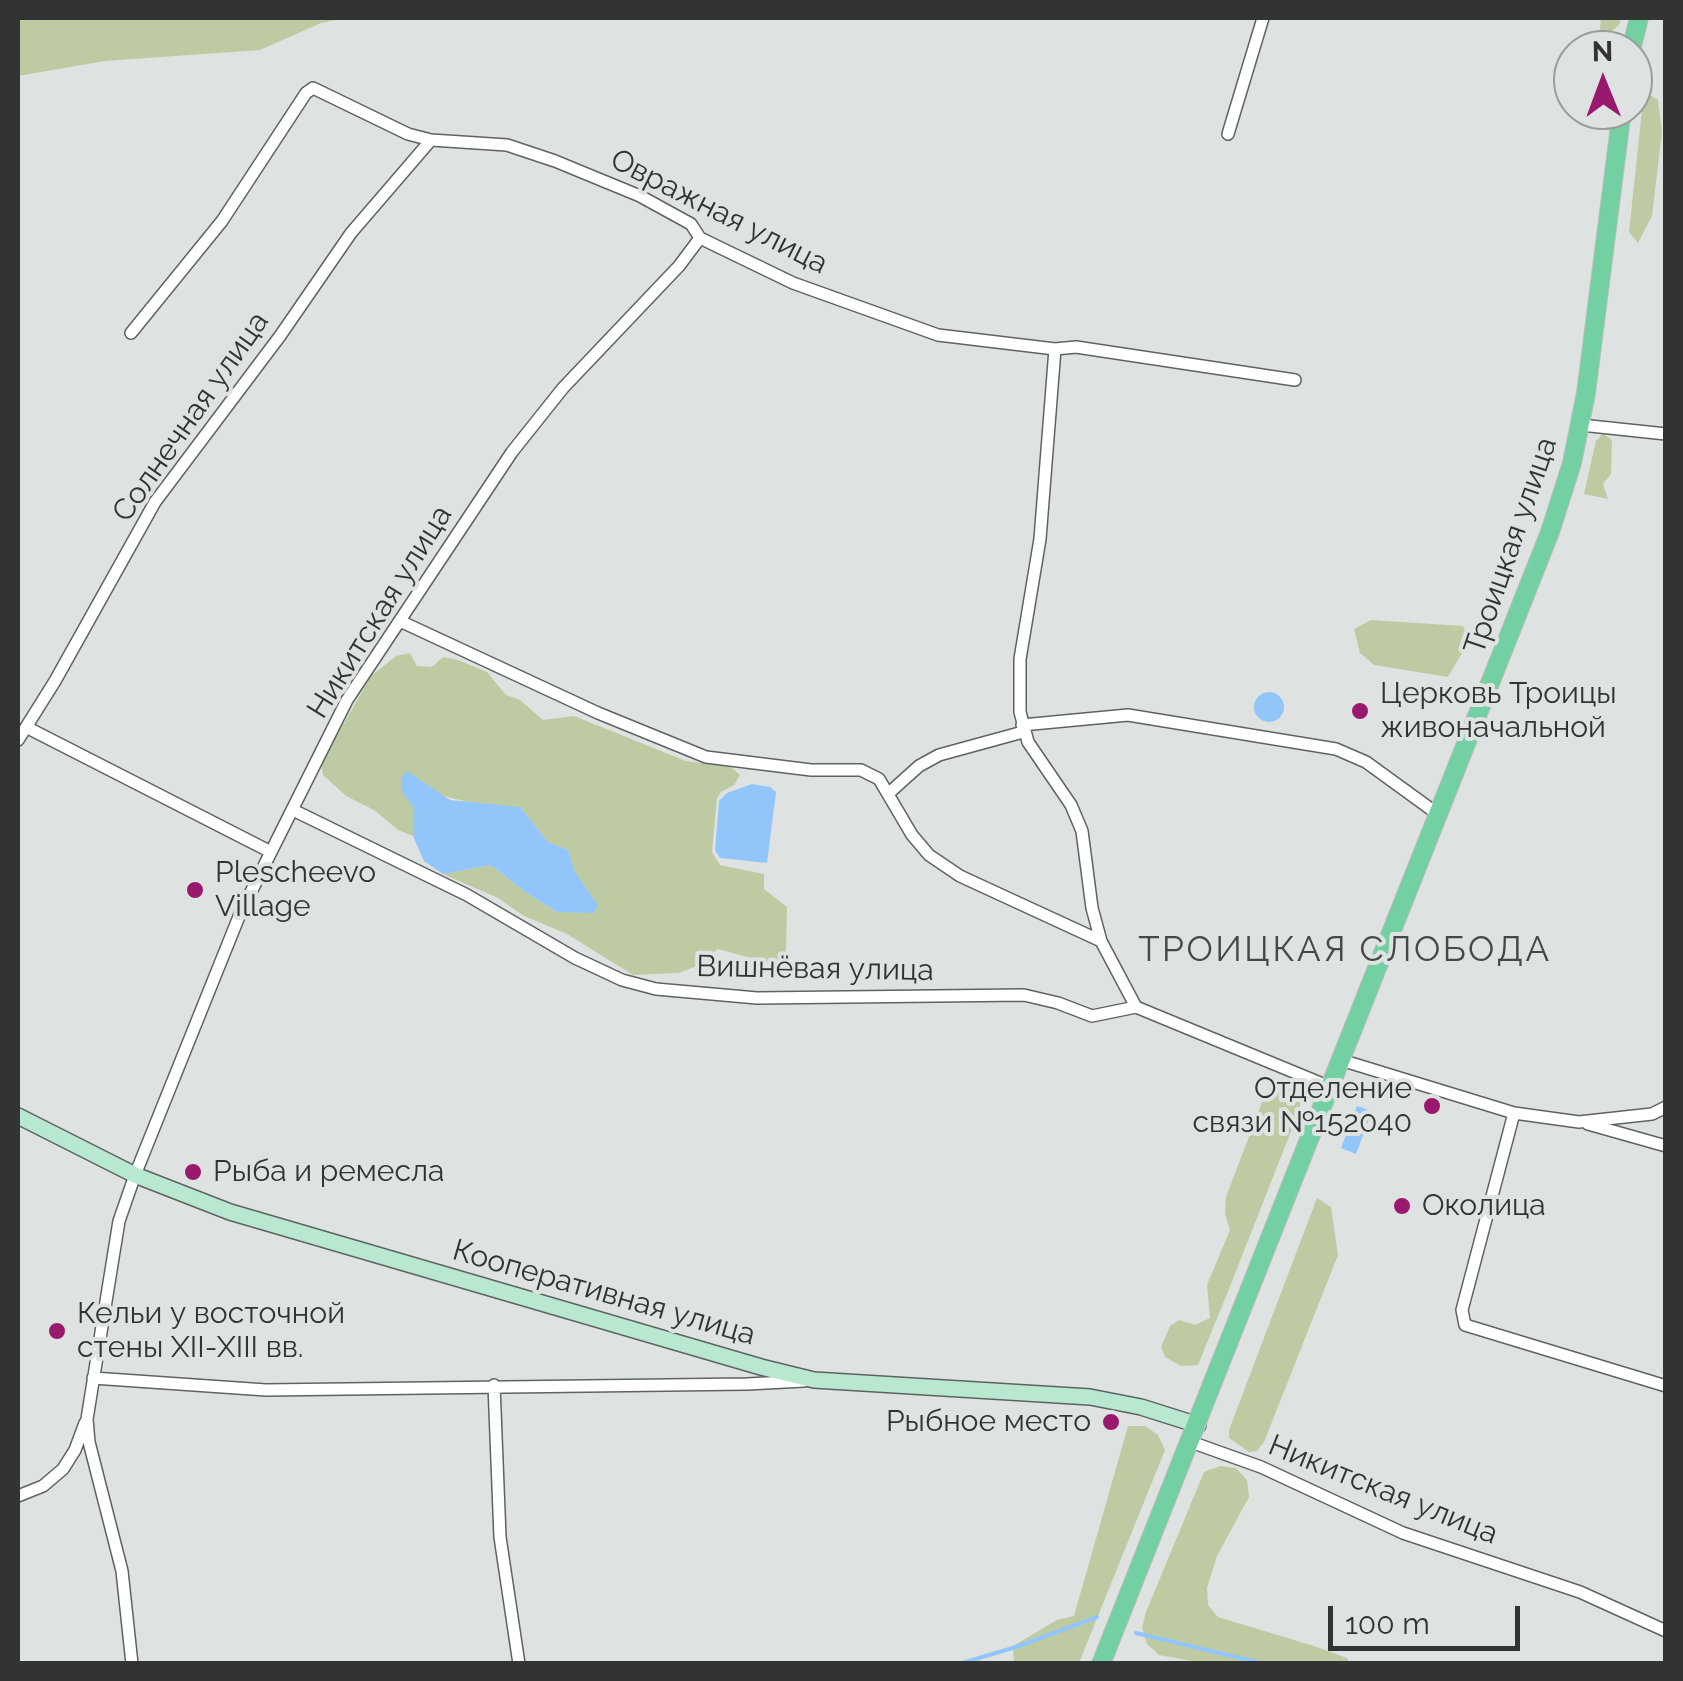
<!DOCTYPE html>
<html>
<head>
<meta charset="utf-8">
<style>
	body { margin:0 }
	#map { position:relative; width:1683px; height:1681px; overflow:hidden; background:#dee3e2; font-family:Raleway,sans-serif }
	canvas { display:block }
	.frame { position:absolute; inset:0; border:20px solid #323434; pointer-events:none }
	.north { position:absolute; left:1553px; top:30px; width:100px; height:100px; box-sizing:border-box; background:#dee3e2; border:2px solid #999d9c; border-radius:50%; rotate:359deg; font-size:28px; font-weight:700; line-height:40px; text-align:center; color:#323434 }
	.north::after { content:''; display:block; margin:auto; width:35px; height:45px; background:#99196f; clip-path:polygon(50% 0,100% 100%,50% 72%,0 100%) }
	.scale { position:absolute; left:1328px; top:1606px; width:192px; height:45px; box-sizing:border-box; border:5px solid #323434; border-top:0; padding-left:12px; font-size:30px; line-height:35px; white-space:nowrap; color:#323434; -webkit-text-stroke:8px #dee3e2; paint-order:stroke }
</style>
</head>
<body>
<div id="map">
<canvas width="1683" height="1681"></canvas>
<div class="frame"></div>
<div class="north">N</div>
<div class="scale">100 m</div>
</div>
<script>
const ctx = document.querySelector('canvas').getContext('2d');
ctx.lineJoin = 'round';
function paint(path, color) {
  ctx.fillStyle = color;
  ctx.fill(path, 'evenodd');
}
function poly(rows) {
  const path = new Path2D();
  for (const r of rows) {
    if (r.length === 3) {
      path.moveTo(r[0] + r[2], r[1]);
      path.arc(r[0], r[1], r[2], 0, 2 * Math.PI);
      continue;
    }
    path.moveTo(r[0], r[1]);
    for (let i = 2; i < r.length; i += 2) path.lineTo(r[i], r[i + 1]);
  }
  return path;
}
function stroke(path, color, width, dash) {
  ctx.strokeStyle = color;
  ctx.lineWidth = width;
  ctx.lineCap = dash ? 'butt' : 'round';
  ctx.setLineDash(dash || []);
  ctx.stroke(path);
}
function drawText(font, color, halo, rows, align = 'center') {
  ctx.font = font + ' Raleway,sans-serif';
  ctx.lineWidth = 8;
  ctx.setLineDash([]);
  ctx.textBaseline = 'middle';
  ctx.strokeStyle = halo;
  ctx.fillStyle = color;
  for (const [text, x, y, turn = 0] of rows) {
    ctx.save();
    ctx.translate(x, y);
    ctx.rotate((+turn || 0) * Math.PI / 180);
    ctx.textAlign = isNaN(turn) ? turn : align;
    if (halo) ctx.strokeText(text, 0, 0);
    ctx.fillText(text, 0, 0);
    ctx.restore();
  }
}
const green = poly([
	[18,18,345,18,321,23,260,50,105,61,18,76],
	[1601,18,1621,18,1619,25,1611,32,1614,45,1611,50,1598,50],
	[1644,91,1658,100,1662,132,1652,216,1638,243,1629,232],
	[1603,433,1612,440,1611,474,1603,484,1608,499,1584,494,1596,441],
	[1371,620,1463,626,1469,641,1448,677,1374,665,1360,653,1354,629],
	[410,653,417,666,432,667,443,657,458,660,487,672,506,695,520,700,543,720,574,716,686,761,731,767,740,775,734,785,721,792,717,798,712,852,720,865,764,874,764,889,787,907,786,952,780,966,718,949,694,967,679,973,633,975,567,934,524,916,498,898,443,874,491,865,525,892,557,912,575,872,568,850,548,842,520,807,481,805,443,796,413,807,413,836,398,830,374,810,346,796,323,775,321,763,371,676,396,656],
	[1295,1085,1303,1093,1299,1111,1229,1289,1198,1365,1181,1366,1165,1357,1161,1347,1170,1326,1179,1320,1195,1325,1210,1318,1207,1285,1230,1230,1225,1214,1226,1197,1264,1097],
	[1317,1198,1331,1207,1338,1255,1264,1442,1257,1451,1249,1452,1229,1438,1229,1430],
	[1128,1426,1145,1426,1158,1435,1165,1450,1079,1663,1014,1663,1013,1646,1057,1620,1074,1616],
	[1220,1466,1236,1468,1247,1480,1249,1497,1217,1556,1207,1588,1208,1605,1218,1617,1314,1646,1347,1658,1350,1663,1203,1663,1159,1655,1147,1644,1142,1628,1146,1612,1204,1472]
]);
const water = poly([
	[1269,707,15],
	[407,771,450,800,520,807,548,842,568,850,575,872,598,905,594,913,557,912,525,892,491,865,443,874,424,861,413,836,413,807,401,790,401,778],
	[752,784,770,787,776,792,767,863,720,858,715,850,719,801,727,793],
	[1357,1106,1372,1111,1356,1154,1341,1148]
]);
const stream = poly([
	[1136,1633,1265,1664],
	[959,1664,1016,1647,1097,1617]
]);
const street = poly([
	[1228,134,1263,18],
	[131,333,222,221,306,93,313,88,408,134,431,140,507,145,555,161,640,196,691,224,700,238,793,283,938,335,1055,349,1076,347,1295,380],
	[1055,349,1040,539,1020,659,1020,712,1028,742,1071,805,1082,831,1092,908,1101,941,1136,1007,1330,1087],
	[1581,425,1666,434],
	[402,622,598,713,706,757,811,770,861,770,879,779,912,835,929,855,960,876,1101,941],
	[1022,725,1128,715,1336,749,1366,762,1439,815],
	[26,727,271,852],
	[18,740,55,681,155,502,280,336,351,233,431,140],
	[889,793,919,766,939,755,1023,732],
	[293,810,467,895,575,958,622,980,656,989,757,998,1024,995,1058,1003,1092,1016,1136,1007],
	[1341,1060,1514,1113,1579,1122,1652,1114,1666,1107],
	[1514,1113,1462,1310,1465,1325,1666,1386],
	[1588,1124,1666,1146],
	[93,1378,266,1390,747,1384,804,1381],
	[494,1385,500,1537,519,1664],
	[1191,1442,1261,1467,1403,1533,1580,1592,1666,1631],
	[18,1496,43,1486,63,1469,75,1450,85,1423],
	[132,1664,122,1571,89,1442,87,1419,119,1221,135,1175,240,914,347,700,512,452,563,388,679,266,700,238]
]);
const secondary = poly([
	[18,1116,135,1175,230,1212,761,1367,814,1380,1090,1397,1141,1407,1198,1425]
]);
const primary = poly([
	[1631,50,1639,18],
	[1101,1664,1550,532,1572,463,1586,393,1622,110]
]);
const markers = [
	[1360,711,10,"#99196f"],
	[195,890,10,"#99196f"],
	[1432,1106,10,"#99196f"],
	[193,1172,10,"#99196f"],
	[1402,1206,10,"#99196f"],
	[57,1331,10,"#99196f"],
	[1111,1422,10,"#99196f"]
];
const streetNames = [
	["Овражная улица",719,212,27],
	["Солнечная улица",191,417,-55],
	["Троицкая улица",1511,546,-71],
	["Никитская улица",380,612,-58],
	["Вишнёвая улица",815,969,1],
	["Кооперативная улица",604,1293,16],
	["Никитская улица",1383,1490,22]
];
const poiNames = [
	["Церковь Троицы",1380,694],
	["живоначальной",1380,728],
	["Plescheevo",215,873],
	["Village",215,907],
	["Отделение",1412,1089,"right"],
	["связи №152040",1412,1123,"right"],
	["Рыба и ремесла",213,1172],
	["Околица",1422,1206],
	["Кельи у восточной",77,1314],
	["стены XII-XIII вв.",77,1348],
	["Рыбное место",1091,1422,"right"]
];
const quarterNames = [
	["ТРОИЦКАЯ СЛОБОДА",1345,950]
];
paint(green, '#becba2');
paint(water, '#92c6fb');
stroke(stream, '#92c6fb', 4);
stroke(street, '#5e6362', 14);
stroke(secondary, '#5e6362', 18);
stroke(primary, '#bdbebe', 20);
stroke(street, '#fff', 11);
stroke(secondary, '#b9e8d1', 15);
stroke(primary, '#73d0a3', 18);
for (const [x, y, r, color] of markers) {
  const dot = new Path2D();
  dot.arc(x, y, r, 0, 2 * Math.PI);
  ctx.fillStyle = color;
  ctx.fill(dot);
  stroke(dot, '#dee3e2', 4);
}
drawText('30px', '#323434', '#dee3e2', streetNames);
drawText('30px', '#323434', '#dee3e2', poiNames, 'left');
ctx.letterSpacing = '2.5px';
drawText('35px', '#444848', '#dee3e2', quarterNames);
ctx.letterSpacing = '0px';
</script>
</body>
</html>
